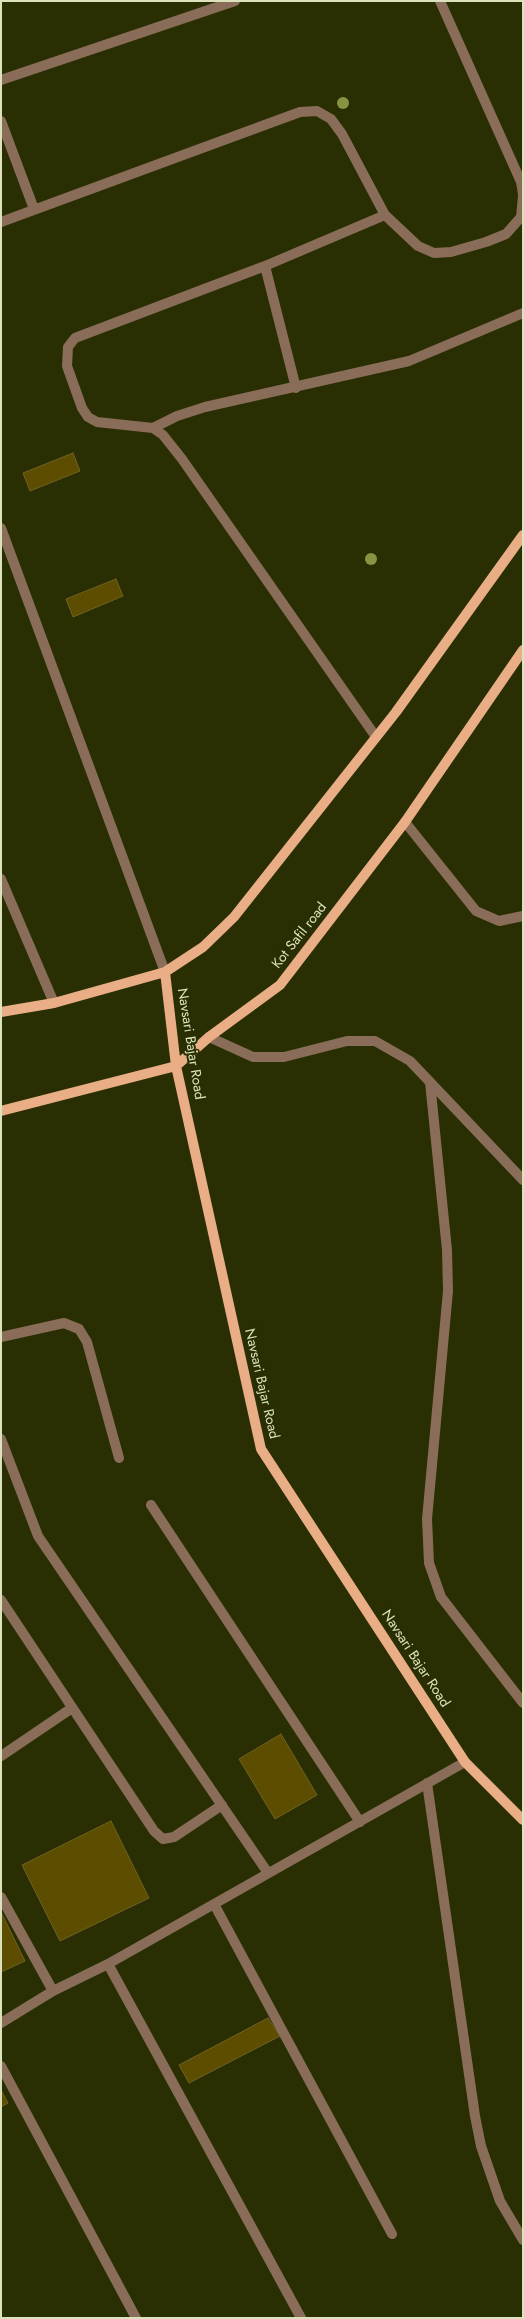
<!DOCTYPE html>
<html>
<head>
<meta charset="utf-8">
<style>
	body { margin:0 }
	#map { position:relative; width:524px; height:2319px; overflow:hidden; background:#2a2e03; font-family:Jost,sans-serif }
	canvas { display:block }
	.frame { position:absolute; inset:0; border:2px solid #dce3bc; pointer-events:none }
</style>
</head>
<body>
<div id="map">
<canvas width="524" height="2319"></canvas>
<div class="frame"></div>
</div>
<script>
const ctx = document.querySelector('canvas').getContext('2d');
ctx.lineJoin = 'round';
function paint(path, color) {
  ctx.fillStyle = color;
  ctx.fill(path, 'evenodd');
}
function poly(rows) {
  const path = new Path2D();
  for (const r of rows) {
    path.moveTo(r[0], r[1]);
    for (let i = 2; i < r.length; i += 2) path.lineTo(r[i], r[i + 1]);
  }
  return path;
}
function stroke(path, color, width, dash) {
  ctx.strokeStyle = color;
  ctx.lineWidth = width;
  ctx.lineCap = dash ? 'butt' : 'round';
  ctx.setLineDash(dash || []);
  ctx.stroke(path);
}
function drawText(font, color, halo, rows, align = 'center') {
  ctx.font = font + ' Jost,sans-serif';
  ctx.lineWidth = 4;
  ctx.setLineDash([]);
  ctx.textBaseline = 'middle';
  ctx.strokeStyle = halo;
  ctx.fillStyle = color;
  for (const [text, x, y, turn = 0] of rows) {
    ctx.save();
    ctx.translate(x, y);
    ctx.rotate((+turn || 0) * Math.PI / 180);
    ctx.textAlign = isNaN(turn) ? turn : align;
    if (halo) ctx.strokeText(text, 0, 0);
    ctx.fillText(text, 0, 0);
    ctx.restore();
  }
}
const building = poly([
	[73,453,80,471,30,491,23,473,73,453],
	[116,579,123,596,73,617,66,599,116,579],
	[281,1734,317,1795,275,1819,239,1759,281,1734],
	[111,1821,149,1898,60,1941,22,1865,111,1821],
	[1,1912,25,1961,1,1972,1,1912],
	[268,2018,280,2036,189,2083,179,2065,268,2018],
	[1,2090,8,2103,1,2107,1,2090]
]);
const minor = poly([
	[440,1,521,182,523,194],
	[1,80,235,1],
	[1,121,34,209],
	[1,222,300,112,317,111,331,119,342,134,385,215,418,246,434,253,451,252,486,242,506,234,521,217,523,196],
	[265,266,296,388],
	[153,428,177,416,205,407,409,361,523,313],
	[1,528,165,972],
	[376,737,182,459,163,435,153,428,97,422,88,417,82,408,67,366,68,347,75,338,265,266,385,215],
	[405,822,476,911,499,921,523,916],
	[1,879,54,1003],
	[209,1037,253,1057,284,1057,347,1041,375,1041,410,1061,523,1180],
	[430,1082,447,1250,448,1291,427,1519,429,1563,441,1597,523,1703],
	[1,1337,64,1323,79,1329,87,1342,119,1458],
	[1,1439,38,1536,268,1873],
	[151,1505,360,1822],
	[1,1600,154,1831,163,1839,174,1837,222,1805],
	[1,1756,72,1708],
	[427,1783,475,2116,481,2146,500,2201,523,2240],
	[1,1897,53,1991],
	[214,1904,392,2234],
	[108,1964,301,2318],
	[1,2023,53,1991,108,1964,465,1762],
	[1,2066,136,2318]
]);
const major = poly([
	[165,972,176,1066,261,1449,465,1762,523,1820],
	[1,1012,54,1003,165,972,203,947,234,917,396,712,523,535],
	[1,1111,176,1066,209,1037,280,985,405,822,523,650]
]);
const trees = [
	[343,103],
	[371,559]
];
const streetNames = [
	["Kot Safil road",300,936,-52],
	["Navsari Bajar Road",190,1044,81],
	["Navsari Bajar Road",261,1384,77],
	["Navsari Bajar Road",415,1659,57]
];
paint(building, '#5c4d00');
stroke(building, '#716224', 1);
stroke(minor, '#8a6d59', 10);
stroke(major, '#e9ae85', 10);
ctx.fillStyle = '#899443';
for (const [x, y] of trees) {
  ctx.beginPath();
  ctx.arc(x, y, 6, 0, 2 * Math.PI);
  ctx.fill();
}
drawText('14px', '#dce3bc', '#2a2e03', streetNames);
</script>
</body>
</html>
